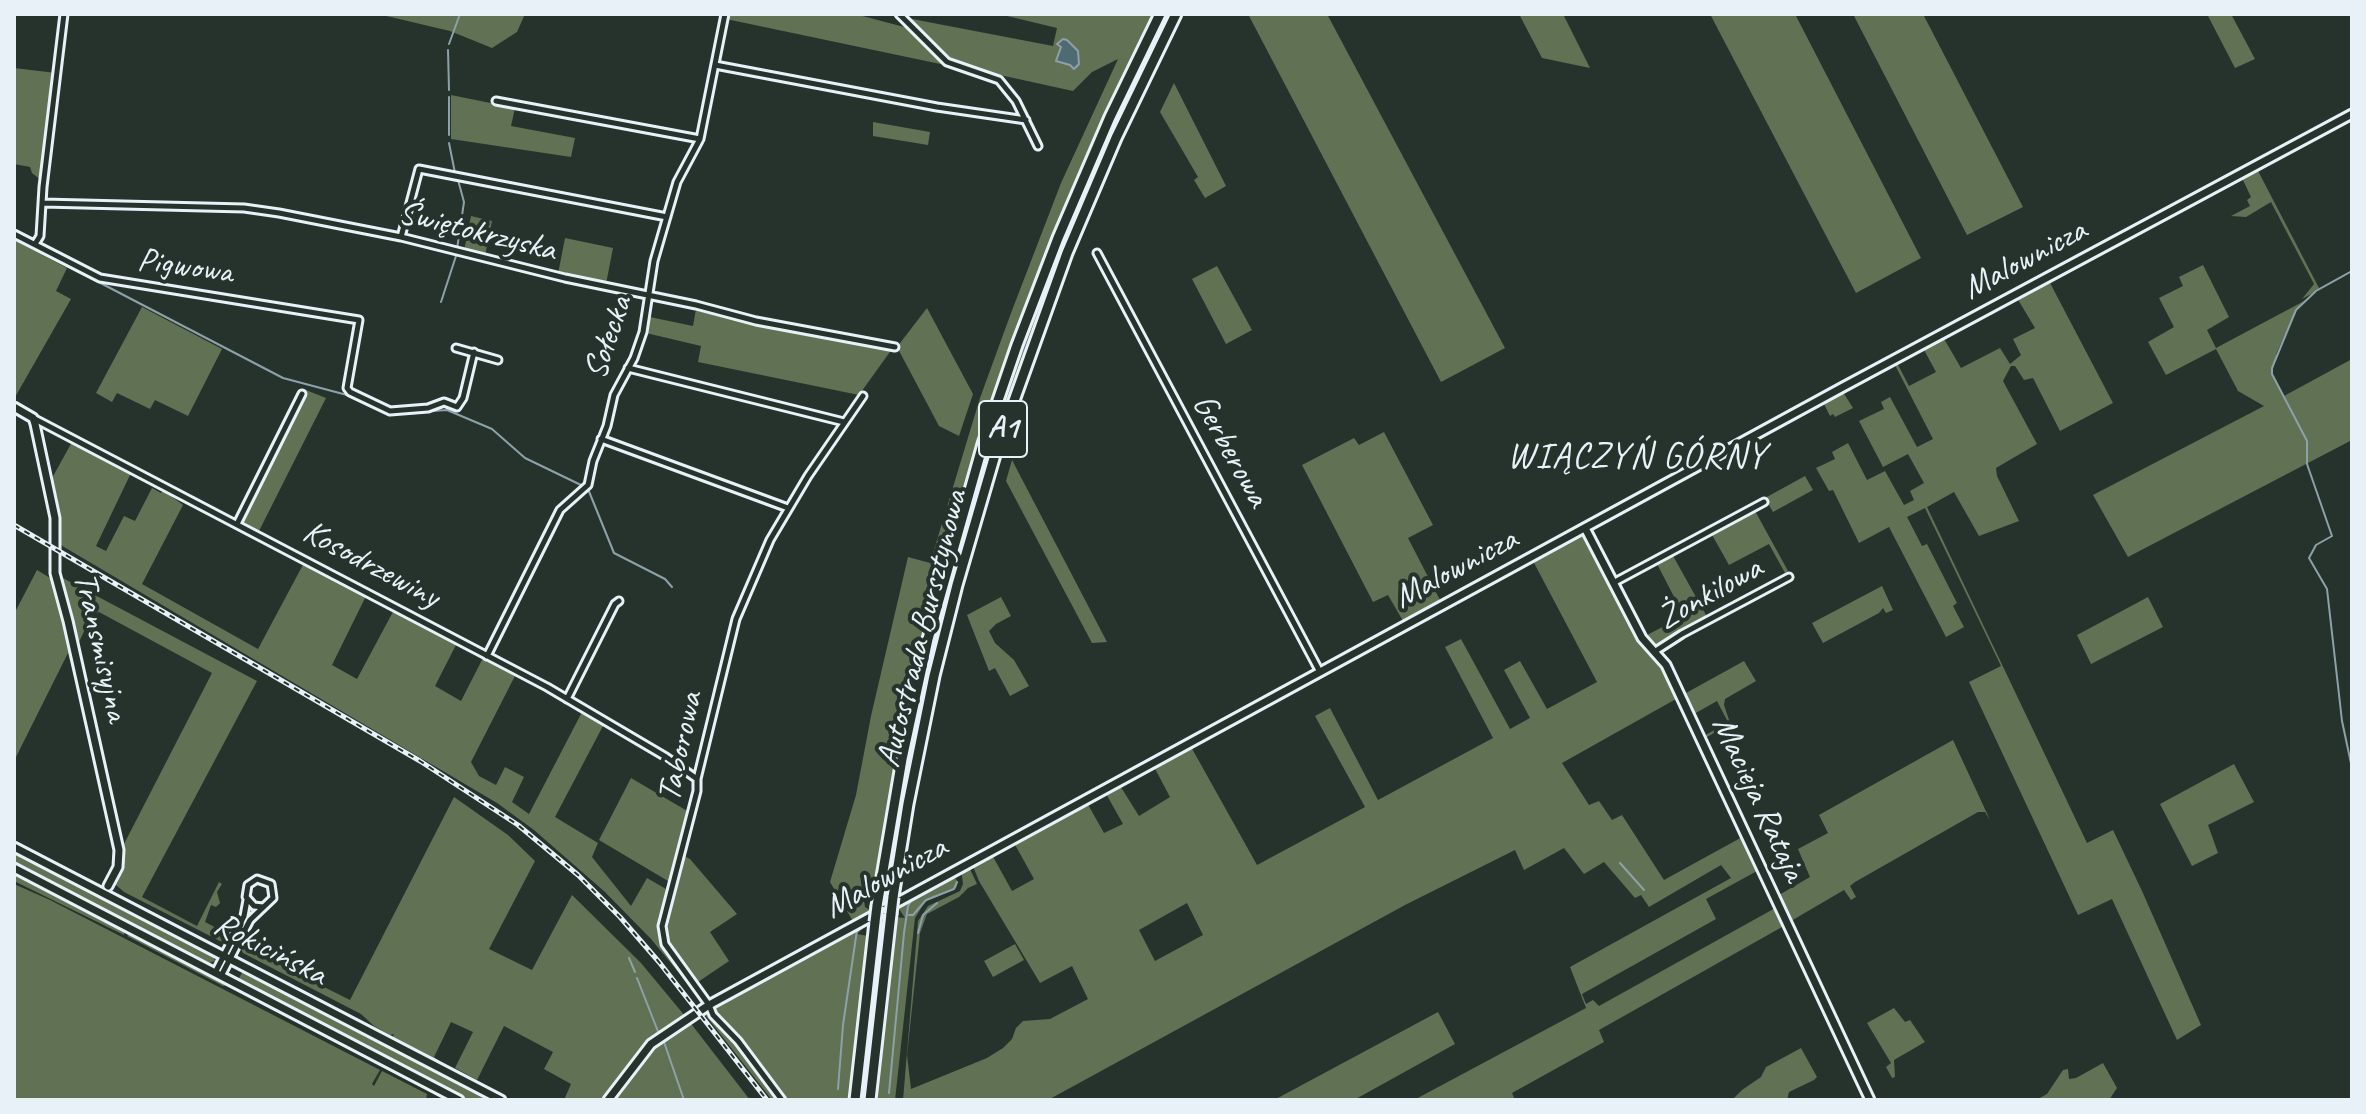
<!DOCTYPE html>
<html>
<head>
<meta charset="utf-8">
<style>
	body { margin:0 }
	#map { position:relative; width:2366px; height:1114px; overflow:hidden; background:#26332d; font-family:Caveat,sans-serif }
	canvas { display:block }
	.frame { position:absolute; inset:0; border:16px solid #e8f1f8; pointer-events:none }
</style>
</head>
<body>
<div id="map">
<canvas width="2366" height="1114"></canvas>
<div class="frame"></div>
</div>
<script>
const ctx = document.querySelector('canvas').getContext('2d');
ctx.lineJoin = 'round';
function paint(path, color) {
  ctx.fillStyle = color;
  ctx.fill(path, 'evenodd');
}
function poly(rows) {
  const path = new Path2D();
  for (const r of rows) {
    path.moveTo(r[0], r[1]);
    for (let i = 2; i < r.length; i += 2) path.lineTo(r[i], r[i + 1]);
  }
  return path;
}
function stroke(path, color, width, dash) {
  ctx.strokeStyle = color;
  ctx.lineWidth = width;
  ctx.lineCap = dash ? 'butt' : 'round';
  ctx.setLineDash(dash || []);
  ctx.stroke(path);
}
function drawText(font, color, halo, rows, align = 'center') {
  ctx.font = font + ' Caveat,sans-serif';
  ctx.lineWidth = 8;
  ctx.setLineDash([]);
  ctx.textBaseline = 'middle';
  ctx.strokeStyle = halo;
  ctx.fillStyle = color;
  for (const [text, x, y, turn = 0] of rows) {
    ctx.save();
    ctx.translate(x, y);
    ctx.rotate((+turn || 0) * Math.PI / 180);
    ctx.textAlign = isNaN(turn) ? turn : align;
    if (halo) ctx.strokeText(text, 0, 0);
    ctx.fillText(text, 0, 0);
    ctx.restore();
  }
}
const green = poly([
	[378,14,525,14,517,32,492,48,450,31],
	[728,14,855,14,908,28,945,65,726,19],
	[999,14,1155,14,1115,93,1053,236,1023,312,975,453,933,598,904,719,872,901,864,901,865,907,870,910,869,914,854,923,830,882,856,795,871,716,908,557,930,563,980,398,1011,313,1061,183,1118,59,1092,72,1073,91,977,70,948,61,907,18,1053,46,1057,28],
	[1164,14,1173,14,1054,276,1004,416,965,544,890,892,887,892,883,902,885,893,882,892,890,840,922,680,957,542,1010,371,1087,176],
	[1248,14,1327,14,1505,348,1441,382],
	[1519,14,1563,14,1590,68,1542,58],
	[1710,14,1795,14,1921,258,1856,293],
	[1853,14,1923,14,2023,207,1967,235],
	[2207,14,2231,14,2255,59,2235,68],
	[14,68,56,73,41,180,32,173,30,167,14,164],
	[1174,83,1226,186,1205,198,1194,180,1198,177,1160,112],
	[451,95,515,108,511,126,575,138,571,157,451,139],
	[873,122,930,132,928,145,873,136],
	[2257,169,2319,288,2352,270,2352,272,2302,299,2314,284,2271,202,2246,217,2231,216,2250,206,2247,200,2251,197,2242,178],
	[471,216,492,221,485,256,464,251],
	[565,238,613,248,606,284,558,274],
	[14,240,67,268,56,291,71,299,14,399],
	[2203,265,2229,317,2207,330,2216,348,2306,300,2296,310,2277,352,2272,374,2284,396,2352,359,2352,440,2128,557,2093,495,2264,406,2238,391,2216,349,2166,375,2148,342,2174,327,2159,298,2183,286,2179,277],
	[1217,266,1252,330,1226,344,1192,279],
	[2049,281,2113,403,2060,431,2033,378,2024,380,2015,366,2011,366,2003,381,2037,444,1996,468,1997,476,2019,521,1979,536,1954,492,1927,507,2087,843,2113,830,2142,891,2201,1025,2177,1040,2112,899,2078,915,1969,682,2001,666,1925,508,1907,517,1922,546,1927,544,1957,603,1953,606,1964,627,1946,637,1889,527,1859,543,1833,490,1829,491,1816,468,1835,459,1832,452,1848,443,1867,480,1885,471,1904,505,1914,500,1910,491,1924,483,1908,454,1883,467,1859,421,1884,409,1881,402,1890,397,1917,447,1933,439,1895,365,1897,363,1909,386,1936,372,1923,348,1943,337,1961,368,2000,348,2010,364,2021,355,2013,339,2035,328,2017,298],
	[142,307,222,349,188,416,155,400,150,409,117,393,112,402,96,393],
	[927,308,973,394,959,436,939,426,897,347],
	[696,309,758,324,892,349,859,395,698,362,701,346,646,333,650,317,693,326],
	[306,390,326,398,259,531,241,521],
	[1843,392,1853,408,1835,417,1833,414,1830,416,1823,402],
	[1384,432,1433,525,1408,538,1440,600,1403,621,1388,595,1373,602,1302,465,1354,438,1359,445],
	[72,442,131,473,96,546,106,551,124,516,135,521,152,488,161,493,163,490,183,505,142,584,258,649,305,561,367,594,332,665,357,679,395,608,458,641,435,686,461,701,484,656,517,672,471,762,479,776,496,785,505,767,524,777,512,802,529,814,582,712,604,724,555,817,598,843,592,857,631,906,647,878,666,889,668,881,599,840,631,778,689,812,659,935,665,948,703,1002,651,939,605,892,534,830,497,803,59,544,58,518,47,467,48,465,51,480],
	[1012,460,1107,642,1092,643,1006,481],
	[1805,476,1813,490,1773,512,1765,498],
	[1754,509,1788,571,1785,573,1769,544,1729,565,1711,533],
	[1578,534,1583,535,1588,541,1616,592,1665,667,1684,707,1681,708,1676,699,1562,763,1589,805,1599,801,1612,820,1622,815,1664,880,1744,836,1771,893,1770,896,1757,871,1706,899,1716,919,1582,994,1586,1004,1593,1000,1599,1006,1777,907,1794,945,1792,946,1782,927,1599,1030,1604,1042,1512,1093,1515,1100,1414,1100,1586,1008,1570,967,1731,878,1721,865,1649,907,1641,895,1635,898,1604,862,1584,874,1564,848,1524,870,1515,850,1405,905,1048,1100,903,1100,918,921,928,906,960,891,963,884,961,869,969,867,977,884,968,888,959,897,927,914,920,933,907,1055,911,1089,987,1058,1003,1048,1012,1039,1016,1028,1023,1021,1050,1019,1088,999,1072,966,1040,983,979,881,972,864,991,853,1012,891,1034,879,1013,841,1086,801,1104,833,1123,824,1105,792,1119,784,1139,816,1170,797,1153,765,1190,745,1257,865,1365,807,1315,716,1330,708,1378,800,1493,738,1445,647,1461,639,1510,729,1530,718,1504,670,1520,661,1547,709,1597,682,1533,561,1548,554],
	[1187,903,1203,935,1155,961,1139,930],
	[1672,554,1706,615,1714,617,1655,648,1643,637,1684,616,1656,562],
	[37,570,55,581,84,701,82,705,68,653,14,761,14,614],
	[59,576,257,681,142,897,197,926,219,882,222,884,217,892,220,903,216,907,211,905,205,922,228,934,235,921,231,915,235,914,236,921,228,942,220,941,124,892,115,884,124,861,122,844,124,844,212,673,99,612,92,615,78,644],
	[1882,586,1893,610,1886,613,1883,608,1879,613,1823,643,1812,623],
	[1001,597,1011,616,996,624,989,631,995,643,1014,660,1029,686,1010,696,995,668,989,671,967,615],
	[2148,597,2163,627,2091,664,2077,635],
	[1744,661,1756,681,1725,699,1724,705,1729,720,1726,726,1707,737,1705,737,1701,735,1699,725,1704,736,1728,722,1717,701,1694,714,1696,722,1679,687,1680,684,1686,693],
	[1953,740,1990,820,1985,812,1978,812,1855,882,1850,886,1856,897,1851,900,1844,890,1791,921,1793,930,1772,882,1779,895,1810,877,1798,849,1828,833,1819,815],
	[2234,764,2254,802,2208,825,2218,853,2192,866,2160,804],
	[454,797,508,835,535,861,489,949,532,970,572,895,641,963,685,1016,651,1040,604,1100,564,1100,571,1084,544,1069,553,1052,504,1026,477,1080,455,1068,473,1032,451,1022,434,1057,441,1062,393,1037,394,1034,390,1035,374,1026,361,1014,243,953,241,949,245,942,249,945,247,950,255,954,258,947,247,940,263,948,260,955,350,1000],
	[14,852,213,955,215,961,209,963,14,864],
	[684,856,690,859,737,914,710,932,729,961,695,984,668,946,664,928,681,858],
	[14,873,125,931,124,935,14,881],
	[953,875,958,882,956,888,925,902,915,918,895,1100,875,1100,895,917,905,918,899,909,863,928,857,934,868,936,851,1100,783,1100,711,1007],
	[14,884,50,900,380,1070,372,1084,374,1086,382,1071,427,1094,426,1100,14,1100],
	[130,933,228,984,228,985,223,986,127,936],
	[1015,944,1024,960,993,977,984,961],
	[243,971,288,993,492,1100,466,1100,238,980],
	[1894,1008,1905,1022,1910,1020,1925,1042,1894,1060,1895,1077,1892,1078,1886,1067,1891,1063,1867,1023],
	[708,1009,732,1036,779,1100,772,1100,703,1012],
	[1438,1012,1455,1044,1354,1100,1274,1100],
	[689,1021,750,1100,611,1100,653,1045],
	[865,1025,874,1025,867,1100,859,1100],
	[1801,1048,1817,1077,1814,1080,1789,1092,1787,1100,1732,1100,1742,1090,1761,1077,1766,1067],
	[2103,1063,2117,1088,2109,1100,2036,1100,2047,1094,2063,1070,2068,1069,2069,1079,2076,1078]
]);
const water = poly([
	[1063,39,1067,40,1078,51,1079,64,1074,69,1070,65,1056,61,1061,47,1057,44,1063,39]
]);
const stream = poly([
	[449,44,460,14],
	[448,50,449,90],
	[449,135,449,97],
	[449,143,455,173],
	[14,238,283,378,347,395,390,414,447,410,492,429,525,458,583,486],
	[457,249,464,202,458,180],
	[2352,271,2316,291,2296,310,2272,368,2272,374,2307,441,2307,464,2332,536,2316,545,2309,558,2327,589,2342,721,2352,768],
	[441,302,456,256],
	[588,489,614,553,665,579,672,587],
	[1620,863,1644,890],
	[909,915,913,915,926,900,954,889,957,882],
	[918,933,923,915,937,903],
	[629,958,635,972],
	[637,978,659,1034],
	[664,1042,684,1100],
	[838,1089,843,1025,857,930],
	[889,1093,904,933,908,906,913,898]
]);
const street = poly([
	[899,14,947,62,999,80,1016,101,1038,146],
	[715,65,937,107,1026,120],
	[496,101,700,139],
	[43,203,244,208,279,213,401,237,565,278,696,305,756,321,895,347],
	[14,234,100,278,359,320,347,388,350,392,390,411,428,408,444,402,457,407,463,398,474,352],
	[401,237,419,169,667,217],
	[35,244,40,236,43,187,64,14],
	[1097,253,1320,672],
	[456,348,498,360],
	[628,368,844,422],
	[33,418,547,687,666,757,697,779],
	[601,439,788,508],
	[237,524,302,394],
	[1613,583,1764,502],
	[1654,652,1682,634,1789,577],
	[487,656,560,510,588,485,593,461,607,426,614,395,634,358,643,332,654,261,677,182,700,139,725,14],
	[567,699,615,604,619,601],
	[215,973,244,916,247,900],
	[221,976,250,920,273,898,271,884,257,879,248,885,246,897,254,906,263,907],
	[782,1100,738,1041,713,1015,709,1005,665,944,662,926,697,791,697,779,736,619,770,540,808,476,863,396]
]);
const secondary = poly([
	[14,407,33,418,35,424,55,518,55,573,68,621,119,850,118,867,108,886],
	[1585,528,1642,638,1666,665,1870,1100],
	[14,847,501,1100],
	[14,868,459,1100],
	[608,1100,651,1044,709,1005,1843,387,2352,114]
]);
const highway = poly([
	[893,897,908,804,934,676,957,585,997,448,1067,253,1116,138,1176,14],
	[877,906,902,759,928,639,983,444,1017,345,1058,238,1110,117,1160,14],
	[855,1100,875,922],
	[870,1100,891,914]
]);
const rail = poly([
	[14,525,420,761,518,825,578,875,620,917,659,962,767,1100]
]);
const highwayBridge = poly([
	[891,914,893,897],
	[875,922,877,906]
]);
const shields = [
	[1003,429,48]
];
const shieldNames = [
	["A1",1003,429]
];
const streetNames = [
	["Świętokrzyska",477,232,14],
	["Malownicza",2025,260,-28],
	["Pigwowa",185,267,8],
	["Sołecka",609,338,-71],
	["Gerberowa",1230,451,61],
	["Kosodrzewiny",371,565,28],
	["Malownicza",1456,569,-28],
	["Żonkilowa",1710,594,-29],
	["Autostrada Bursztynowa",923,629,-76],
	["Transmisyjna",100,647,77],
	["Taborowa",681,747,-78],
	["Macieja Rataja",1758,799,65],
	["Malownicza",886,878,-29],
	["Rokicińska",270,950,27]
];
const neighbourhoodNames = [
	["WIĄCZYŃ GÓRNY",1637,458]
];
paint(green, '#607154');
paint(water, '#4e6b74');
stroke(water, '#8ca1a9', 2);
stroke(stream, '#8ca1a9', 2);
stroke(street, '#e8f1f8', 11);
stroke(secondary, '#e8f1f8', 13);
stroke(highway, '#e8f1f8', 15);
stroke(street, '#26332d', 5);
stroke(secondary, '#26332d', 7);
stroke(highway, '#26332d', 9);
stroke(rail, '#e8f1f8', 5);
stroke(rail, '#26332d', 2, [6]);
stroke(highwayBridge, '#e8f1f8', 15, []);
stroke(highwayBridge, '#26332d', 9);
for (const [x, y, w] of shields) {
  const box = new Path2D();
  box.roundRect(x - w / 2, y - 28, w, 56, 6);
  ctx.fillStyle = '#26332d';
  ctx.fill(box);
  stroke(box, '#e8f1f8', 2);
}
drawText('bold 32px', '#e8f1f8', null, shieldNames);
drawText('34px', '#e8f1f8', '#26332d', streetNames);
ctx.letterSpacing = '2px';
drawText('36px', '#e8f1f8', '#26332d', neighbourhoodNames);
ctx.letterSpacing = '0px';
</script>
</body>
</html>
